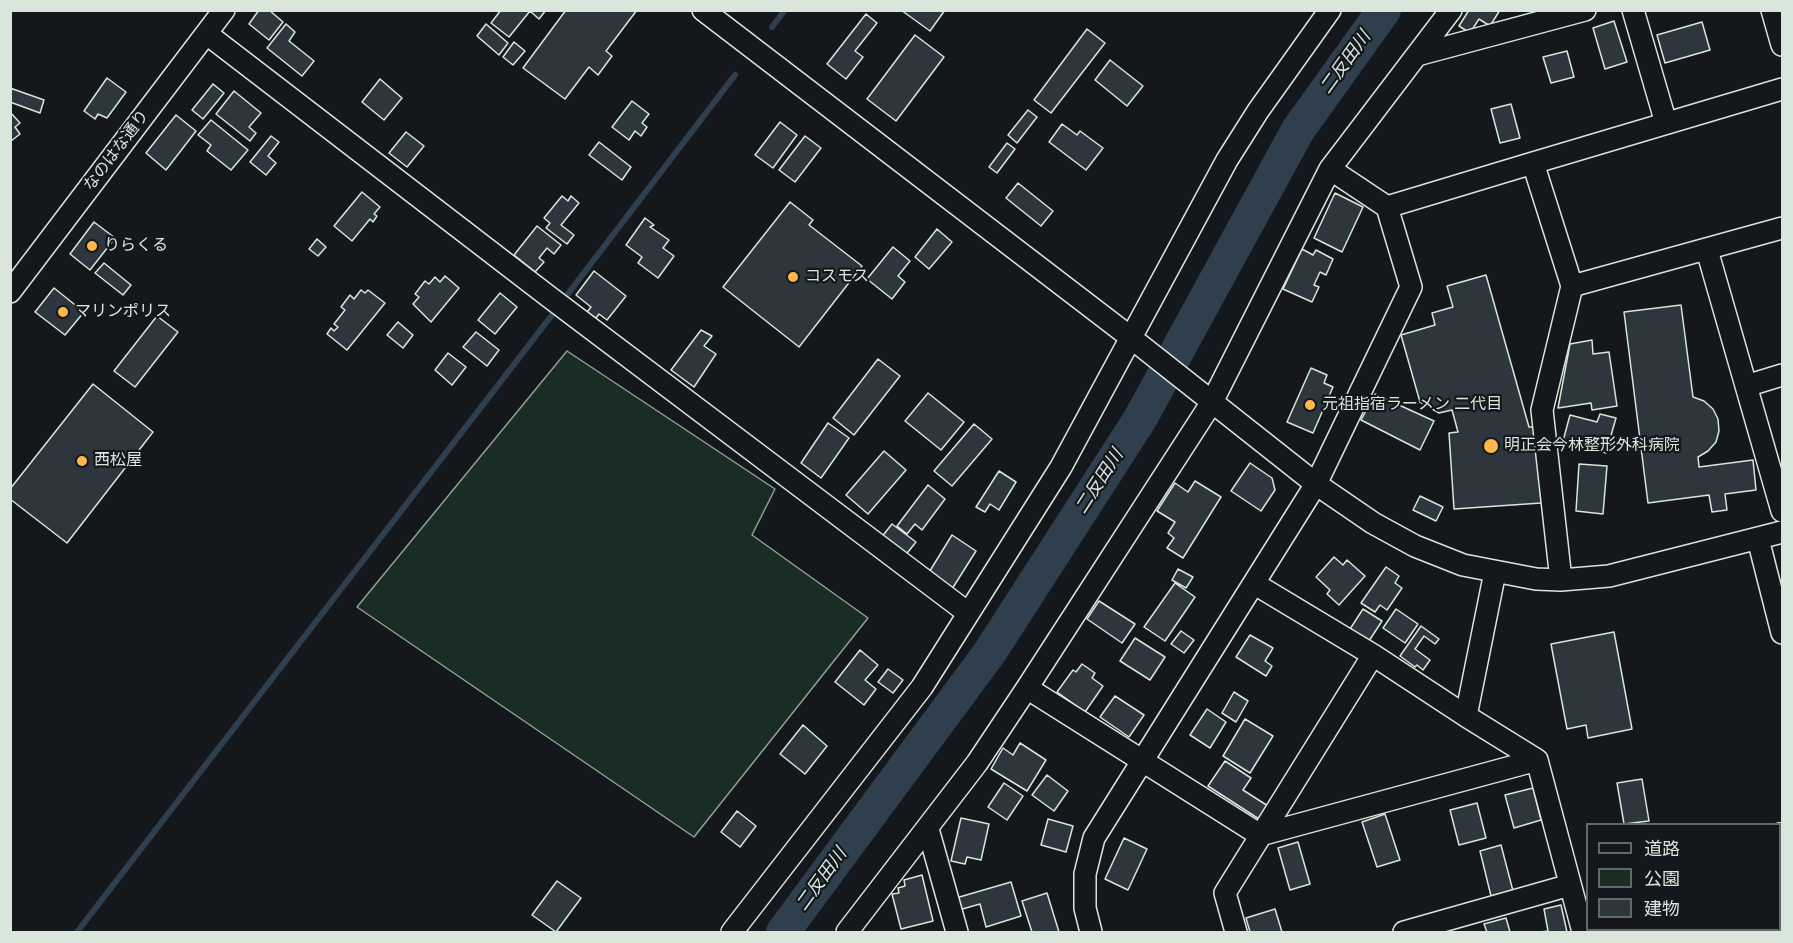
<!DOCTYPE html>
<html>
<head>
<meta charset="utf-8">
<style>
	body { margin:0 }
	#map { position:relative; width:1793px; height:943px; overflow:hidden; background:#14181c; font-family:Poppins,"Noto Sans JP",sans-serif }
	canvas { display:block }
	.frame { position:absolute; inset:0; border:12px solid #d8e6dc; pointer-events:none }
	.legend { position:absolute; left:1586px; top:823px; width:195px; height:108px; box-sizing:border-box; background:#14181c; border:2px solid #626a69; margin:0; padding:8px 10px; list-style:none; font-size:18px; color:#d8e6dc }
	.legend li { display:flex; align-items:center; gap:12px; height:30px }
	.legend b { width:30px; border:2px solid #626a69 }
</style>
</head>
<body>
<div id="map">
<canvas width="1793" height="943"></canvas>
<div class="frame"></div>
<ul class="legend">
<li><b style="height:8px;background:#14181c"></b>道路</li>
<li><b style="height:16px;background:#1a2d24"></b>公園</li>
<li><b style="height:16px;background:#2c363c"></b>建物</li>
</ul>
</div>
<script>
const ctx = document.querySelector('canvas').getContext('2d');
ctx.lineJoin = 'round';
function paint(path, color) {
  ctx.fillStyle = color;
  ctx.fill(path, 'evenodd');
}
function poly(rows) {
  const path = new Path2D();
  for (const r of rows) {
    path.moveTo(r[0], r[1]);
    for (let i = 2; i < r.length; i += 2) path.lineTo(r[i], r[i + 1]);
  }
  return path;
}
function stroke(path, color, width, dash) {
  ctx.strokeStyle = color;
  ctx.lineWidth = width;
  ctx.lineCap = dash ? 'butt' : 'round';
  ctx.setLineDash(dash || []);
  ctx.stroke(path);
}
function drawText(font, color, halo, rows, align = 'center') {
  ctx.font = font + ' Poppins,"Noto Sans JP",sans-serif';
  ctx.lineWidth = 4.5;
  ctx.setLineDash([]);
  ctx.textBaseline = 'middle';
  ctx.strokeStyle = halo;
  ctx.fillStyle = color;
  for (const [text, x, y, turn = 0] of rows) {
    ctx.save();
    ctx.translate(x, y);
    ctx.rotate((+turn || 0) * Math.PI / 180);
    ctx.textAlign = isNaN(turn) ? turn : align;
    if (halo) ctx.strokeText(text, 0, 0);
    ctx.fillText(text, 0, 0);
    ctx.restore();
  }
}
const green = poly([
	[567,351,775,489,752,535,868,618,694,837,357,607,567,351]
]);
const stream = poly([
	[772,27,785,10],
	[564,299,735,75],
	[77,932,552,315]
]);
const river = poly([
	[783,932,990,652,1140,419,1298,130,1384,10]
]);
const building = poly([
	[259,10,269,10,283,22,269,40,249,24,259,10],
	[501,10,546,10,539,19,530,11,509,37,491,23,501,10],
	[566,10,637,10,606,51,612,56,598,75,589,67,565,99,523,68,566,10],
	[901,10,945,10,930,31,901,10],
	[1469,10,1500,10,1490,26,1479,19,1470,33,1459,26,1469,10],
	[866,14,877,23,855,51,863,57,846,79,827,64,866,14],
	[1614,21,1627,62,1605,69,1593,28,1614,21],
	[1702,22,1710,50,1665,63,1657,35,1702,22],
	[286,24,295,32,289,41,314,61,302,76,267,48,286,24],
	[486,24,508,43,499,55,477,36,486,24],
	[1087,29,1105,43,1051,113,1034,100,1087,29],
	[915,35,944,57,896,121,867,99,915,35],
	[514,42,525,51,513,65,503,57,514,42],
	[1567,51,1574,77,1551,83,1543,57,1567,51],
	[1110,60,1143,86,1127,106,1095,80,1110,60],
	[107,78,126,92,107,118,98,114,95,119,84,111,107,78],
	[380,79,402,98,384,120,362,102,380,79],
	[213,84,224,93,203,119,192,110,213,84],
	[10,88,44,100,40,113,10,102,10,88],
	[234,91,261,113,249,127,256,133,250,141,216,114,234,91],
	[632,101,649,114,642,123,647,127,641,136,635,131,629,140,612,127,632,101],
	[1511,104,1520,138,1500,143,1491,109,1511,104],
	[1028,110,1037,117,1017,143,1008,135,1028,110],
	[10,112,20,123,15,127,20,134,11,141,10,112],
	[176,115,196,131,166,170,146,153,176,115],
	[211,120,248,150,231,170,207,151,211,145,198,135,211,120],
	[780,122,797,135,773,168,755,155,780,122],
	[1062,124,1077,135,1080,131,1103,148,1086,170,1049,142,1062,124],
	[406,132,424,146,407,167,389,153,406,132],
	[271,136,279,142,268,156,276,163,266,175,250,162,271,136],
	[805,136,821,148,795,182,779,170,805,136],
	[599,142,631,167,622,180,589,155,599,142],
	[1007,143,1015,149,997,173,989,167,1007,143],
	[1018,183,1053,211,1041,226,1006,198,1018,183],
	[362,192,380,207,374,214,377,216,373,222,370,219,352,241,334,226,362,192],
	[1335,193,1363,207,1342,252,1314,238,1335,193],
	[562,196,568,201,571,196,579,203,561,225,574,235,567,244,546,228,550,223,544,218,562,196],
	[790,202,813,220,809,225,862,266,799,347,723,287,790,202],
	[645,218,654,225,650,227,669,240,663,248,674,256,658,278,638,263,642,257,626,245,645,218],
	[94,222,115,238,90,270,70,254,94,222],
	[537,226,561,245,554,254,547,248,539,258,544,262,535,272,514,255,537,226],
	[937,229,952,242,929,269,915,257,937,229],
	[317,239,326,247,318,256,309,249,317,239],
	[893,247,910,261,898,276,905,282,892,299,867,279,893,247],
	[1302,249,1313,255,1316,250,1333,259,1326,275,1320,272,1314,285,1319,287,1312,302,1283,289,1302,249],
	[104,263,131,285,123,295,95,273,104,263],
	[594,271,626,296,607,320,599,314,596,318,587,312,591,307,576,295,594,271],
	[1486,275,1529,427,1536,427,1541,503,1454,509,1449,433,1458,432,1452,410,1439,413,1420,402,1401,335,1435,325,1432,313,1453,307,1447,286,1486,275],
	[445,276,459,288,431,322,413,304,419,297,415,294,425,281,429,284,435,277,440,282,445,276],
	[54,288,84,312,65,335,35,312,54,288],
	[361,290,365,293,368,290,385,303,347,350,327,334,331,328,334,331,338,327,334,324,345,310,341,307,350,295,354,299,361,290],
	[500,293,517,307,495,334,478,320,500,293],
	[1681,305,1693,397,1704,401,1713,409,1718,419,1719,431,1716,442,1708,451,1698,457,1699,467,1753,460,1756,490,1725,494,1727,510,1712,512,1709,495,1648,503,1624,312,1681,305],
	[157,316,178,332,135,387,114,371,157,316],
	[398,322,413,335,403,348,387,335,398,322],
	[701,330,712,336,704,346,716,354,694,387,671,370,701,330],
	[476,332,499,350,487,366,463,347,476,332],
	[1592,340,1593,354,1609,352,1617,406,1592,410,1591,403,1558,408,1570,344,1592,340],
	[448,353,466,367,452,385,435,370,448,353],
	[878,359,900,376,854,435,833,418,878,359],
	[1311,368,1327,375,1324,383,1333,387,1313,433,1287,422,1311,368],
	[93,384,153,432,67,543,10,499,10,489,93,384],
	[928,393,964,422,941,450,905,421,928,393],
	[1375,394,1434,421,1420,450,1361,420,1375,394],
	[1600,414,1616,418,1606,453,1563,441,1570,415,1597,422,1600,414],
	[828,423,849,438,821,478,801,463,828,423],
	[974,424,992,439,952,486,934,471,974,424],
	[884,451,906,470,868,514,846,495,884,451],
	[1250,463,1272,478,1275,490,1261,511,1231,491,1250,463],
	[1579,464,1607,466,1603,514,1576,511,1579,464],
	[999,471,1016,482,999,510,990,504,985,512,976,507,999,471],
	[1195,481,1221,497,1183,558,1167,548,1174,538,1168,533,1175,522,1157,511,1175,483,1188,492,1195,481],
	[928,485,945,499,922,530,915,524,907,534,897,526,928,485],
	[1420,496,1443,507,1436,521,1413,510,1420,496],
	[892,524,916,542,904,557,880,539,892,524],
	[952,535,976,551,952,589,928,574,952,535],
	[1334,557,1343,565,1347,560,1365,576,1339,605,1327,594,1330,590,1316,577,1334,557],
	[1386,567,1399,576,1395,583,1402,588,1387,610,1380,605,1375,612,1361,603,1386,567],
	[1178,569,1193,577,1186,588,1172,580,1178,569],
	[1175,583,1195,597,1165,641,1144,627,1175,583],
	[1099,601,1135,624,1122,643,1087,619,1099,601],
	[1363,609,1382,621,1369,641,1350,629,1363,609],
	[1396,609,1418,624,1405,643,1383,628,1396,609],
	[1421,626,1439,639,1435,644,1424,636,1415,649,1430,660,1423,670,1417,665,1415,667,1400,656,1421,626],
	[1181,631,1194,640,1184,653,1171,644,1181,631],
	[1614,632,1632,729,1588,738,1586,725,1567,729,1551,644,1614,632],
	[1250,635,1273,648,1265,661,1272,666,1266,676,1236,657,1250,635],
	[1135,638,1165,657,1150,680,1120,661,1135,638],
	[860,650,878,665,865,680,876,689,864,705,835,682,860,650],
	[1082,664,1095,673,1092,678,1103,686,1085,712,1057,692,1073,670,1076,672,1082,664],
	[888,669,903,680,893,693,878,682,888,669],
	[1234,692,1248,701,1236,722,1222,713,1234,692],
	[1115,696,1144,715,1129,737,1100,717,1115,696],
	[1207,709,1226,722,1210,748,1190,735,1207,709],
	[1245,719,1273,736,1250,773,1223,756,1245,719],
	[803,725,827,746,805,774,780,754,803,725],
	[1020,743,1046,760,1027,791,991,769,1003,748,1013,755,1020,743],
	[1225,761,1251,778,1243,790,1268,806,1259,819,1208,786,1225,761],
	[1047,775,1068,791,1054,811,1032,795,1047,775],
	[1642,779,1649,821,1624,824,1617,783,1642,779],
	[1004,783,1023,796,1007,820,988,807,1004,783],
	[1533,788,1541,820,1514,828,1505,795,1533,788],
	[1477,803,1486,838,1459,845,1450,810,1477,803],
	[737,811,756,826,740,847,721,832,737,811],
	[1385,814,1400,860,1377,867,1362,822,1385,814],
	[961,818,989,824,981,860,967,857,965,864,951,861,961,818],
	[1048,819,1073,826,1066,852,1041,845,1048,819],
	[1124,838,1147,849,1128,890,1105,879,1124,838],
	[1298,842,1310,884,1290,890,1278,848,1298,842],
	[1501,845,1513,891,1491,896,1480,851,1501,845],
	[1780,863,1782,880,1782,932,1744,932,1743,930,1780,930,1780,863],
	[922,875,933,921,901,929,892,894,899,893,898,888,905,886,904,880,922,875],
	[557,881,581,898,556,932,532,915,557,881],
	[1011,882,1021,916,986,927,980,904,959,910,956,898,1011,882],
	[1047,893,1059,932,1032,932,1022,901,1047,893],
	[1561,905,1567,932,1540,932,1548,931,1544,909,1561,905],
	[1275,909,1282,932,1250,932,1246,918,1275,909],
	[1506,918,1510,932,1487,932,1484,924,1506,918]
]);
const minor = poly([
	[703,10,1130,337,1316,484,1373,523,1415,546,1463,565,1536,579,1561,580,1609,576,1782,532],
	[1633,10,1666,123],
	[1772,10,1782,45],
	[207,34,548,296,968,613],
	[1417,55,1585,10],
	[1533,163,1782,89],
	[1387,207,1533,163,1572,286],
	[1707,250,1782,511],
	[10,292,224,10],
	[1746,386,1782,375],
	[1758,539,1782,633],
	[1561,580,1542,410,1572,286,1782,228],
	[1255,584,1373,655,1466,716,1537,760,1583,932],
	[1027,688,1260,835,1537,760],
	[1466,716,1495,572],
	[928,829,957,932],
	[1780,834,1782,834],
	[732,932,922,687,1061,467,1227,160,1258,111,1330,10],
	[847,932,977,763,1027,688,1212,402,1330,169,1451,10],
	[1091,932,1085,908,1085,874,1094,838,1316,484,1411,287,1387,207,1330,169],
	[1236,932,1225,893,1373,655],
	[1404,932,1570,885]
]);
const markers = [
	[92,246,6,"#ffb74d"],
	[793,277,6,"#ffb74d"],
	[63,312,6,"#ffb74d"],
	[1310,405,6,"#ffb74d"],
	[1491,446,8,"#ffb74d"],
	[82,461,6,"#ffb74d"]
];
const streetNames = [
	["なのはな通り",117,151,-53]
];
const poiNames = [
	["りらくる",104,246],
	["コスモス",805,277],
	["マリンポリス",75,312],
	["元祖指宿ラーメン 二代目",1322,405],
	["明正会今林整形外科病院",1504,446],
	["西松屋",94,461]
];
const waterNames = [
	["二反田川",1346,63,-54],
	["二反田川",1100,482,-57],
	["二反田川",822,880,-54]
];
paint(green, '#1a2d24');
stroke(green, '#939e99', 1.5);
stroke(stream, '#2f3f4d', 6);
stroke(river, '#2f3f4d', 34);
paint(building, '#2c363c');
stroke(building, '#d8e6dc', 1.5);
stroke(minor, '#d8e6dc', 24);
stroke(minor, '#14181c', 21);
for (const [x, y, r, color] of markers) {
  const dot = new Path2D();
  dot.arc(x, y, r, 0, 2 * Math.PI);
  ctx.fillStyle = color;
  ctx.fill(dot);
  stroke(dot, '#14181c', 2);
}
drawText('16px', '#d8e6dc', '#14181c', streetNames);
drawText('16px', '#d8e6dc', '#14181c', poiNames, 'left');
drawText('italic 18px', '#d8e6dc', '#14181c', waterNames);
</script>
</body>
</html>
